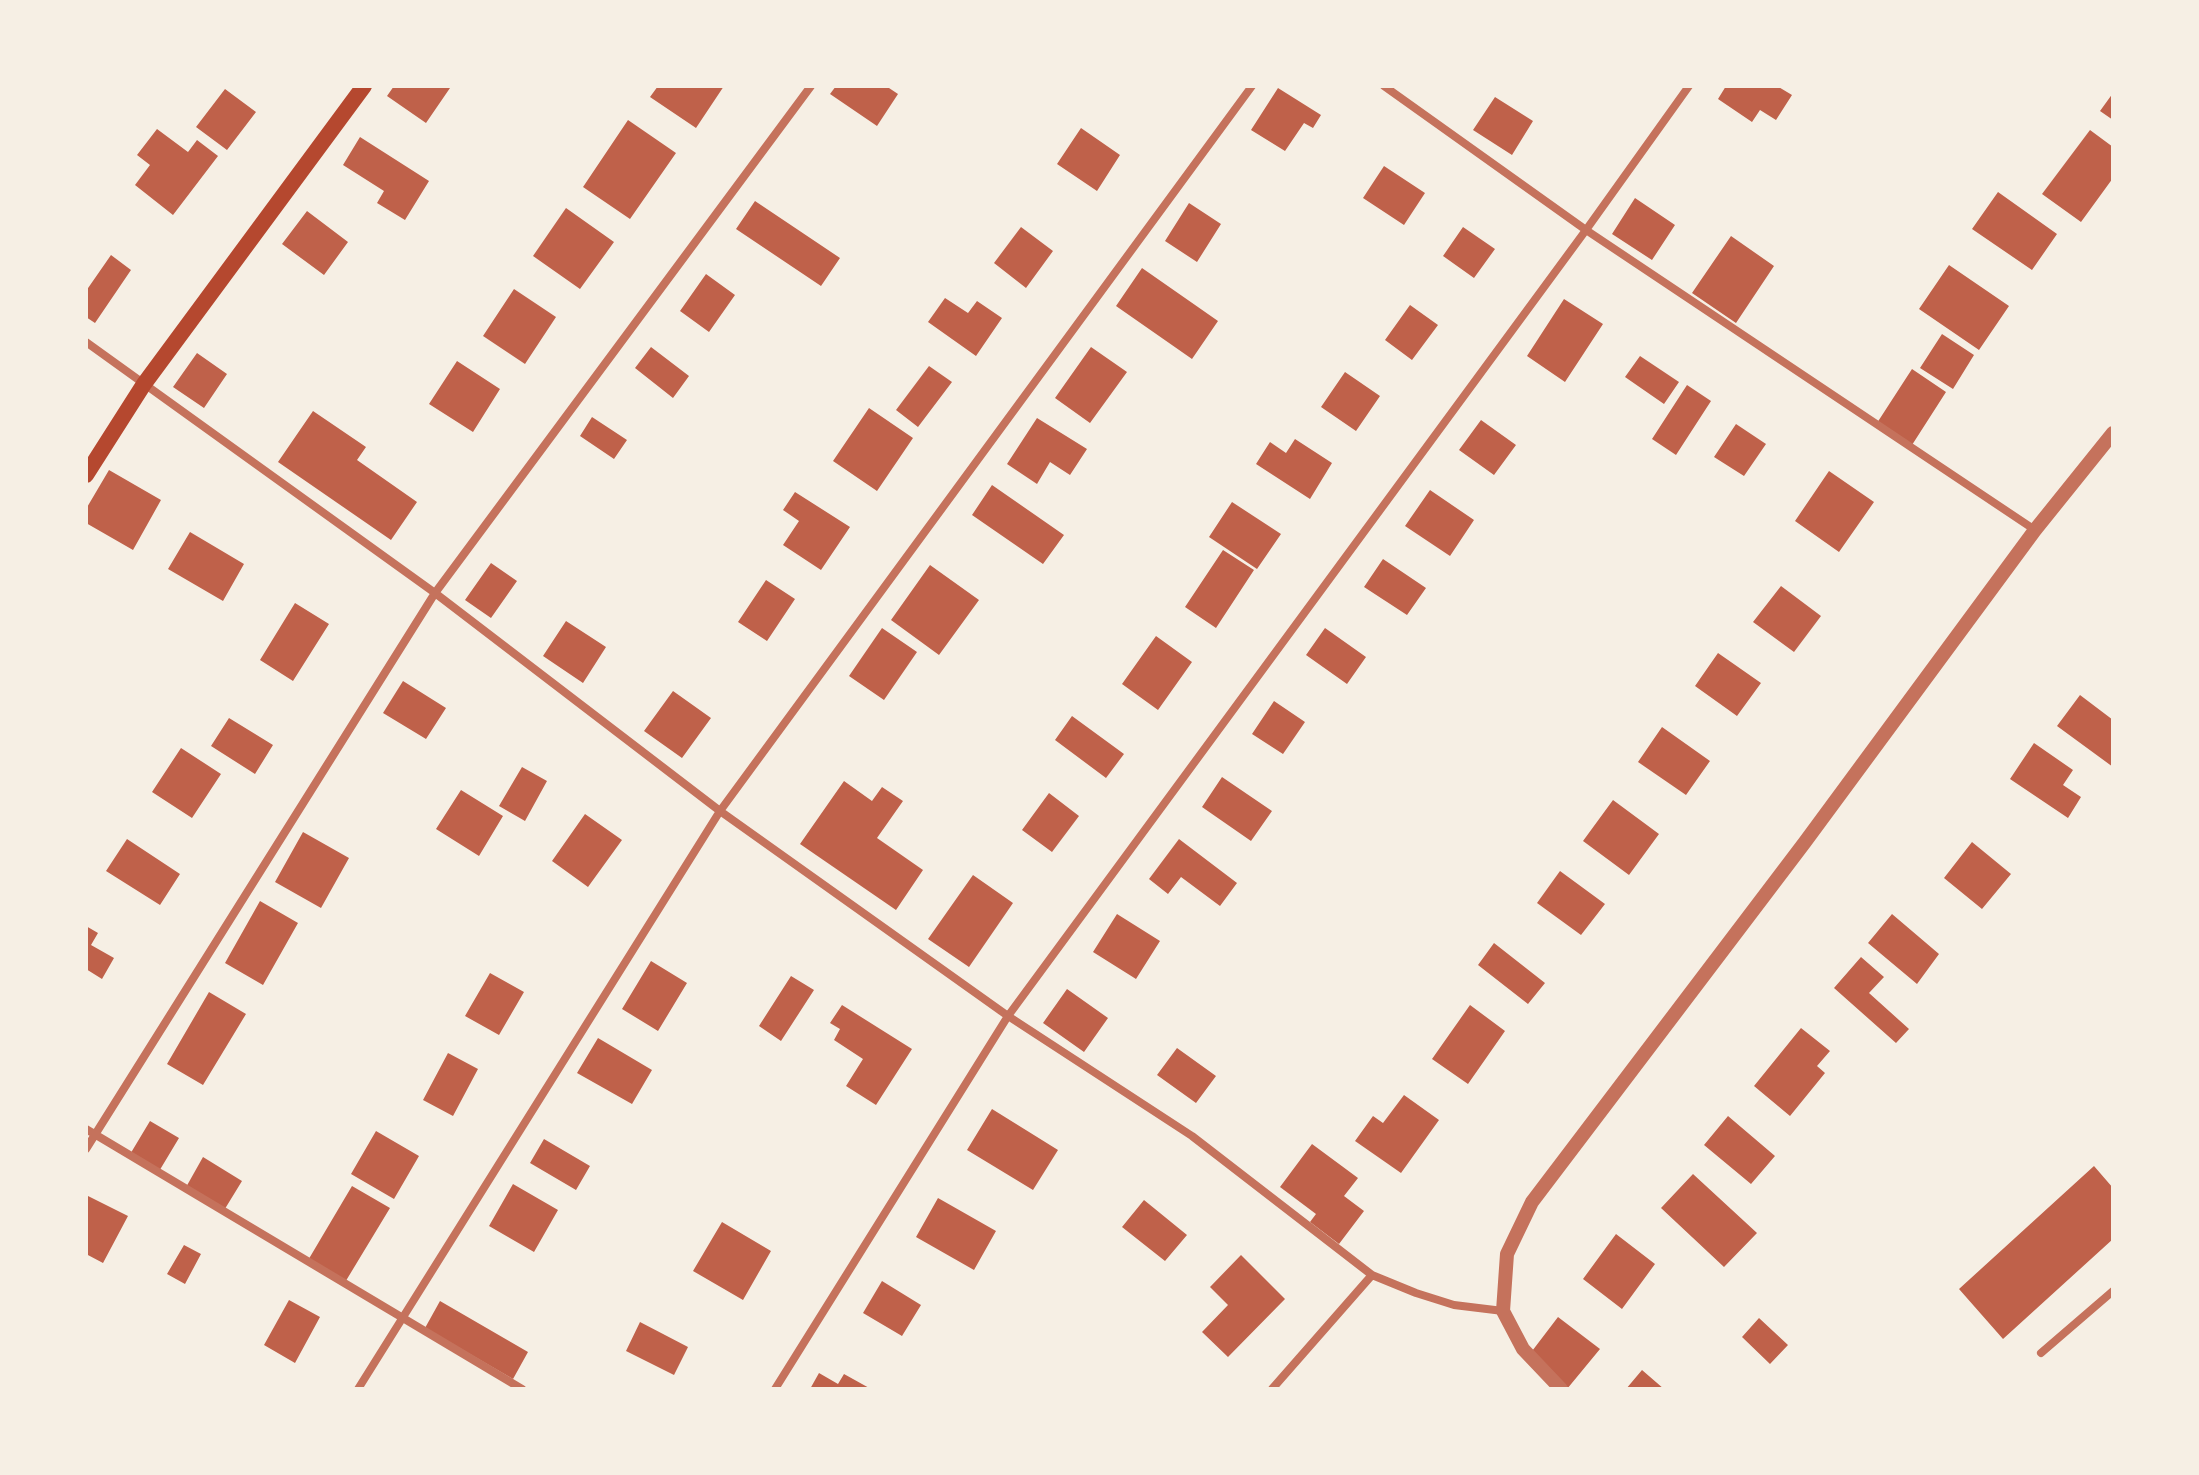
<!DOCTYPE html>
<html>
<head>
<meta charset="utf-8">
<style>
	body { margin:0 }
	#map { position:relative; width:2199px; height:1475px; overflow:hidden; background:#f6efe4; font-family:Arial,sans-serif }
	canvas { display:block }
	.frame { position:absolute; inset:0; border:88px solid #f6efe4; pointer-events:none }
</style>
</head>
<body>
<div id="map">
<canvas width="2199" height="1475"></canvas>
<div class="frame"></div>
</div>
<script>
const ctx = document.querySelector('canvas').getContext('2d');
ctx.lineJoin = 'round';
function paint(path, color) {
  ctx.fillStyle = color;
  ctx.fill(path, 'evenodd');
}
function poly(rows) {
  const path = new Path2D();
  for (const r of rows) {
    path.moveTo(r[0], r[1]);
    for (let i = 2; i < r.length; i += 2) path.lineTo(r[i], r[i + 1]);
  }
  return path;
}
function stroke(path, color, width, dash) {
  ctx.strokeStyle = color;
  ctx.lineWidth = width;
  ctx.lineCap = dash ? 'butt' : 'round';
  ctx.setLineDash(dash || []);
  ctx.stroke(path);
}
const building = poly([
	[394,86,447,86,450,88,426,123,387,96],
	[658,86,724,86,696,128,650,97],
	[836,86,886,86,898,94,877,126,830,94],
	[1726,86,1777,86,1792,95,1776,120,1760,110,1752,122,1718,99],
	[1278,88,1321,115,1313,128,1304,123,1285,151,1251,130],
	[225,89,256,112,227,150,196,127],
	[2113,93,2113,120,2100,111],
	[1495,97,1533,121,1512,155,1473,130],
	[628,120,676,153,630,219,583,187],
	[1081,128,1120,155,1097,191,1057,164],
	[157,129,188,152,197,140,218,156,173,215,135,185,150,165,137,155],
	[2090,130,2113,147,2113,178,2081,222,2042,194],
	[360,137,429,181,405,220,377,203,384,191,343,165],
	[1384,166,1425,193,1404,225,1363,198],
	[1998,192,2057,234,2032,270,1972,229],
	[1635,198,1675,225,1652,260,1612,234],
	[755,201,840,258,821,286,736,229],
	[1189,203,1221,224,1197,262,1165,241],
	[566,208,614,242,580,289,533,256],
	[307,211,348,242,324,275,282,244],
	[1021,227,1053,251,1026,288,994,263],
	[1463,227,1495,249,1474,278,1443,256],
	[1731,236,1774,266,1736,323,1692,293],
	[111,255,131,270,95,323,86,317,86,291],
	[1949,265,2009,306,1979,350,1919,309],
	[1142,268,1218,321,1192,359,1116,306],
	[706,274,735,295,709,332,680,311],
	[514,289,556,317,525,364,483,336],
	[945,298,968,313,977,301,1002,318,976,356,928,322],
	[1564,299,1603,324,1565,382,1527,356],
	[1410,305,1438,325,1412,360,1385,340],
	[1942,334,1974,355,1953,389,1920,368],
	[651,347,689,376,673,398,635,368],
	[1091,347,1127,372,1090,423,1055,398],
	[197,353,227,374,204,408,173,387],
	[1640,356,1679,382,1664,404,1625,377],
	[457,361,500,389,473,432,429,404],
	[929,366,952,382,918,427,896,410],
	[1912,369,1946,392,1912,445,1877,423],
	[1345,372,1380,396,1356,431,1321,407],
	[1687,385,1711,401,1676,455,1652,439],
	[869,408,913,438,877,491,833,461],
	[313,411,366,447,357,460,417,502,391,540,278,462],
	[592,417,627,440,614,459,580,436],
	[1037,418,1087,449,1070,475,1050,462,1037,484,1007,464],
	[1481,420,1516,445,1494,475,1459,450],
	[1736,424,1766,444,1744,476,1714,457],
	[1295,439,1332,463,1310,499,1256,464,1270,442,1286,453],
	[109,470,161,500,133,550,86,523,86,509],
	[1829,471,1874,502,1839,552,1795,521],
	[992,485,1064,535,1043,564,972,515],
	[1430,490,1474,520,1450,556,1405,526],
	[795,492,850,527,821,570,783,545,799,521,783,510],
	[1232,502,1281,534,1257,569,1209,537],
	[190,532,244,564,223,601,168,569],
	[1223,550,1254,570,1216,628,1185,607],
	[1383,559,1426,588,1407,615,1364,587],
	[491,563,517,581,491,618,465,600],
	[930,565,979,600,939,655,891,620],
	[766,580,795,599,767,641,738,622],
	[1781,586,1821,616,1794,652,1753,622],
	[295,603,329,624,293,681,260,660],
	[566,621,606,647,583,683,543,656],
	[882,628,917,652,884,700,849,676],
	[1325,628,1366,657,1347,684,1306,655],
	[1156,636,1192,662,1158,710,1122,684],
	[1718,653,1761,683,1737,716,1695,686],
	[403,681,446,708,426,739,383,713],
	[673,691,711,718,682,758,644,731],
	[2080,695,2113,720,2113,767,2057,726],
	[1274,701,1305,722,1283,754,1252,734],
	[1072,716,1124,754,1106,778,1055,740],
	[229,718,273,745,255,774,211,746],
	[1662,727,1710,761,1686,795,1638,762],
	[2034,743,2073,770,2063,785,2081,797,2068,818,2010,779],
	[181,748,221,774,192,818,152,792],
	[522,767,547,781,525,821,499,806],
	[1222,777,1272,811,1251,841,1202,807],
	[844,781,872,801,882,787,903,801,877,838,923,870,896,910,800,844],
	[461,790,503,816,479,856,436,829],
	[1049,793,1079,816,1052,852,1022,830],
	[1613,800,1659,834,1629,875,1583,841],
	[585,814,622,840,588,887,552,861],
	[303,832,349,858,321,908,275,882],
	[127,839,180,874,160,905,106,871],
	[1179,839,1237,883,1220,906,1181,877,1168,894,1149,879],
	[1972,842,2011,874,1982,909,1944,878],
	[1560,871,1605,904,1581,935,1537,903],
	[973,875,1013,903,969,967,928,939],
	[260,901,298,923,263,985,225,963],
	[1117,914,1160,941,1136,979,1093,952],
	[1892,914,1939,954,1917,984,1868,943],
	[86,926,98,933,91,945,114,958,102,979,86,969],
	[1494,943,1545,983,1528,1004,1478,965],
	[1861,957,1884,977,1869,993,1909,1029,1896,1043,1834,988],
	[651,961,687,983,658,1031,622,1009],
	[490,973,524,992,499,1035,465,1016],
	[791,976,814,990,781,1041,759,1026],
	[1067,989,1108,1018,1084,1052,1043,1023],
	[209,992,246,1014,203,1085,167,1064],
	[842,1005,912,1049,876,1105,846,1086,863,1059,834,1040,840,1029,830,1023],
	[1470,1005,1505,1031,1468,1084,1432,1059],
	[1801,1028,1830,1051,1817,1066,1825,1073,1790,1116,1754,1086],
	[598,1038,652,1070,632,1104,577,1073],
	[1177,1048,1216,1076,1196,1103,1157,1075],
	[448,1053,478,1069,453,1116,423,1100],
	[1404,1095,1439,1120,1401,1173,1355,1141,1373,1116,1383,1123],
	[992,1109,1058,1150,1033,1190,967,1150],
	[1728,1116,1775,1156,1751,1184,1704,1145],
	[150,1121,179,1138,158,1173,129,1156],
	[376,1131,419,1156,394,1199,351,1174],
	[544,1139,590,1166,576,1190,530,1163],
	[1312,1144,1358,1178,1344,1196,1364,1211,1339,1244,1310,1222,1316,1214,1280,1187],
	[203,1157,242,1181,223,1212,185,1189],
	[2094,1166,2113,1188,2113,1239,2003,1339,1959,1289],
	[1693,1174,1757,1233,1724,1267,1661,1208],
	[513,1184,558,1210,534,1252,489,1226],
	[352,1186,390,1208,344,1284,307,1262],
	[86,1195,128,1216,103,1263,86,1254],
	[938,1198,996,1231,974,1270,916,1237],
	[1144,1200,1187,1235,1165,1261,1122,1227],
	[722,1222,771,1251,743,1300,693,1271],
	[1616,1234,1655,1264,1622,1309,1583,1279],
	[184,1245,201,1254,185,1284,167,1274],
	[1241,1255,1285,1299,1228,1357,1202,1332,1228,1305,1210,1287],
	[882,1281,921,1305,902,1336,863,1313],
	[289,1300,320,1317,295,1363,264,1345],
	[440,1301,528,1352,513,1379,425,1328],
	[1558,1317,1600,1349,1567,1389,1526,1359],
	[1759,1318,1788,1345,1770,1364,1742,1337],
	[640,1322,688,1347,674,1375,626,1351],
	[1642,1370,1664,1389,1626,1389],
	[819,1373,838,1384,844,1374,871,1389,810,1389]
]);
const minor = poly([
	[1384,86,1586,230,2035,530],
	[86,342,435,593,720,811,1008,1016,1192,1136,1372,1275,1416,1293,1454,1305,1503,1311],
	[86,1129,522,1389],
	[86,1149,435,593,811,86],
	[2041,1353,2113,1291],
	[358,1389,720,811,1252,86],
	[775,1389,1008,1016,1586,230,1689,86],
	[1272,1389,1372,1275]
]);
const tertiary = poly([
	[1561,1389,1523,1349,1503,1311,1507,1254,1532,1202,1805,842,2035,530,2113,433]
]);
const secondary = poly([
	[86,475,144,384,364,86]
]);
paint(building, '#bf614a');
stroke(minor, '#c5725c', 8);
stroke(tertiary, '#c5725c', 14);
stroke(secondary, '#b5482f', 16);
</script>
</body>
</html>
